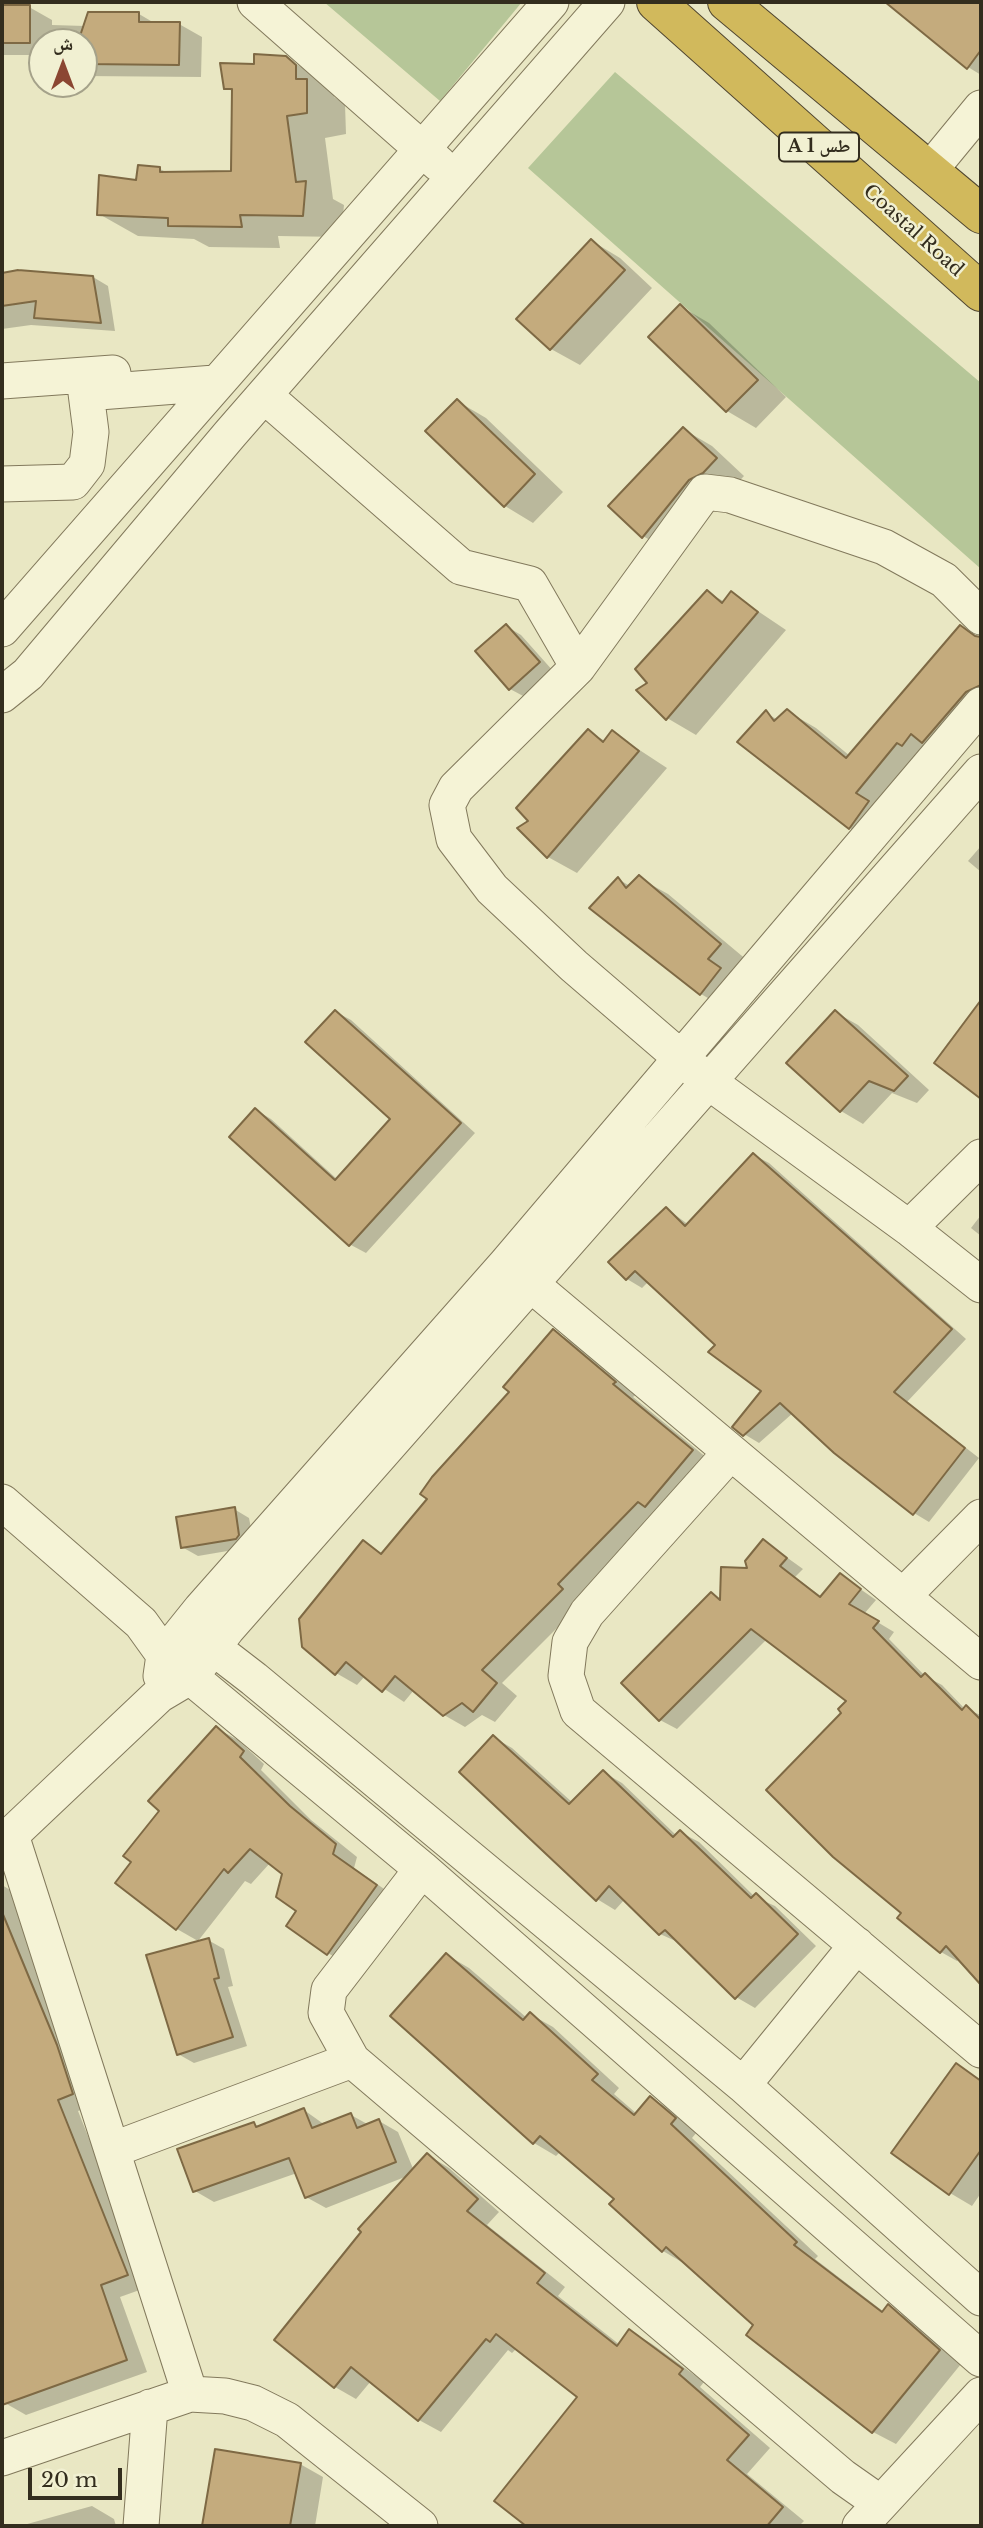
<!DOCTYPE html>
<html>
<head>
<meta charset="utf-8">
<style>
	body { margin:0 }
	#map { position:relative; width:983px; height:2528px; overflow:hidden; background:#e9e7c3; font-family:"Libre Baskerville","Noto Naskh Arabic",serif }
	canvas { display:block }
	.frame { position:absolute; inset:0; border:4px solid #332d1e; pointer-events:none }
	.north { position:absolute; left:28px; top:28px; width:70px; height:70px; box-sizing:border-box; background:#f1f0d2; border:2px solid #a5a28a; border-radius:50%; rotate:0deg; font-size:19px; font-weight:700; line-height:28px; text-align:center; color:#332d1e }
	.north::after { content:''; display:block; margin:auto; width:24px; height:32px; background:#8b4632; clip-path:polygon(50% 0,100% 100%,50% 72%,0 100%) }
	.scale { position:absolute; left:28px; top:2468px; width:94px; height:32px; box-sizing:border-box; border:4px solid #332d1e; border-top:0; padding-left:9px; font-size:21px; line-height:24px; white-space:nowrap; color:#332d1e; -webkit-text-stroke:5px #f1f0d2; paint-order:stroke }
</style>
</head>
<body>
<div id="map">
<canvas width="983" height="2528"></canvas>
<div class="frame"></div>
<div class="north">ش</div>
<div class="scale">20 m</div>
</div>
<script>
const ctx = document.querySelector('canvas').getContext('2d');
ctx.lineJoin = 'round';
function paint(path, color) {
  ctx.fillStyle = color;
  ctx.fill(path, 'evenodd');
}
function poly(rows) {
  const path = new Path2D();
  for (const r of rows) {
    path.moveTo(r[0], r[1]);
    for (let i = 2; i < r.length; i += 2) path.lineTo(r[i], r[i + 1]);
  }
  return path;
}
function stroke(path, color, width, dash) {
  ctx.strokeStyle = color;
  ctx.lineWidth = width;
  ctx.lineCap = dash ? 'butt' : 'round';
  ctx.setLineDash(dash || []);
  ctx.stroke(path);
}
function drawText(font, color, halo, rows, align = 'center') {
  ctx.font = font + ' "Libre Baskerville","Noto Naskh Arabic",serif';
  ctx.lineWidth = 5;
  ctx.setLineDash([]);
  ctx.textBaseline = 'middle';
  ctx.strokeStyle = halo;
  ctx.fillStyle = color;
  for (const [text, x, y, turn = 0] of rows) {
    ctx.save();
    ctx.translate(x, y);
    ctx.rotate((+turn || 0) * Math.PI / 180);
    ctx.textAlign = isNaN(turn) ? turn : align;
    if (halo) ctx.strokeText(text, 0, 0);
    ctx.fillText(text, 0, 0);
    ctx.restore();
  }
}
const green = poly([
	[324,2,522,2,440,101],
	[615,72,981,383,981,569,528,168]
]);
const shadow = poly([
	[888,2,981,2,981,75,968,67],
	[2,7,29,7,52,20,52,25,85,26,139,14,156,24,179,24,202,37,201,77,84,76,84,42,42,42,42,55,2,55],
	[285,58,325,80,335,89,334,97,345,104,346,134,325,138,333,199,344,205,341,237,278,236,280,248,209,247,194,239,138,236,99,214,137,182,160,169,168,173,233,173,234,92,226,88,256,66],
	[592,241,620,258,652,288,580,365,551,349],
	[18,272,93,277,108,286,115,331,31,325,2,329,2,274],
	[680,306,709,323,786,397,756,428,727,411,650,337],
	[457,401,486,418,563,492,533,523,505,506],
	[683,429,712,446,744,476,672,553,643,536],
	[707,592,725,602,731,593,786,630,696,735,667,718,650,683],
	[506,626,521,635,554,672,525,697,510,689],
	[961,627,981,638,981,724,878,845,850,828,766,713,778,720,787,711,816,728,850,756],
	[588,731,605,741,612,732,667,768,577,873,548,857,530,821],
	[981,846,981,872,968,861],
	[639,878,668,894,748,961,730,1011,701,994,592,908,618,879,630,886],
	[336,1012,351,1020,475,1133,366,1253,351,1245,231,1137,256,1110,271,1119,338,1180,392,1119],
	[835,1012,858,1025,929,1090,917,1103,892,1093,863,1124,841,1111],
	[754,1155,769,1163,966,1339,907,1402,979,1458,929,1522,914,1513,793,1413,759,1443,744,1434,764,1390,649,1281,642,1288,627,1279,667,1209,689,1225],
	[981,1215,981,1236,971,1228],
	[553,1331,574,1343,636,1395,633,1397,713,1463,578,1597,583,1602,502,1683,517,1696,495,1722,482,1715,465,1727,444,1715,414,1690,404,1702,365,1676,357,1685,336,1673,364,1543,383,1554,511,1391],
	[234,1509,249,1518,254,1544,251,1547,198,1556,182,1547],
	[764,1541,803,1569,795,1577,822,1597,840,1575,876,1600,864,1614,894,1632,889,1639,925,1676,942,1685,965,1709,981,1715,981,1983,960,1958,957,1961,941,1952,904,1913,844,1713,849,1701,767,1639,677,1729,660,1720,623,1683,711,1595,722,1601,749,1570],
	[216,1728,238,1740,264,1764,261,1770,311,1820,357,1857,354,1868,397,1898,349,1966,328,1953,298,1911,284,1874,270,1863,251,1884,245,1881,198,1941,177,1929,133,1862,161,1811],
	[493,1737,512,1748,573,1803,603,1772,622,1783,677,1836,680,1832,699,1842,755,1897,775,1906,816,1946,755,2008,736,1997,680,1943,660,1934,625,1899,615,1910,597,1899],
	[2,1885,20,1896,93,2106,78,2111,148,2287,120,2297,147,2372,26,2415,5,2403,2,2393,2,2164,11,2160,2,2134],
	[208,1940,224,1949,233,1986,228,1987,247,2046,194,2063,178,2054],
	[447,1955,469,1968,527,2018,530,2014,553,2027,619,2088,614,2094,637,2114,651,2098,673,2111,697,2132,692,2138,818,2256,815,2259,884,2312,889,2307,911,2320,961,2364,896,2444,873,2432,749,2334,756,2325,685,2264,663,2251,616,2199,561,2151,556,2156,534,2143,392,2016],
	[957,2065,981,2080,981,2193,972,2206,950,2193],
	[304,2110,325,2125,351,2115,369,2125,379,2121,398,2132,414,2171,428,2155,449,2168,499,2212,487,2225,565,2287,558,2296,620,2345,630,2331,652,2344,704,2382,700,2387,770,2448,747,2474,804,2521,799,2526,708,2526,704,2523,701,2526,530,2526,497,2501,579,2397,517,2348,512,2353,508,2350,441,2432,419,2420,371,2381,356,2399,335,2387,410,2175,326,2208,306,2197,297,2173,214,2202,195,2191,254,2124,260,2127],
	[216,2451,300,2464,323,2477,315,2526,203,2526],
	[92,2506,114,2519,116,2526,20,2526]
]);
const building = poly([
	[885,2,981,2,981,50,967,69,885,2],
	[2,5,30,5,30,43,2,43,2,5],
	[88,12,139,12,139,22,180,22,179,65,84,64,84,42,78,42,88,12],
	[254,54,286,56,296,65,296,79,307,79,307,113,287,116,296,182,306,181,303,216,240,215,242,227,168,226,168,218,97,215,99,175,136,180,138,165,160,167,160,172,231,171,232,89,224,89,220,63,254,64,254,54],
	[591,239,625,270,550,350,516,319,591,239],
	[18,270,93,276,101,323,34,318,36,301,2,306,2,273,18,270],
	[680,304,758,380,726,412,648,337,680,304],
	[457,399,535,474,504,507,425,431,457,399],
	[683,427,717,458,703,473,689,480,642,538,608,506,683,427],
	[707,590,722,603,731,591,758,612,666,720,636,690,647,683,635,669,707,590],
	[506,624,540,662,509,690,475,651,506,624],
	[960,625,975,636,981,637,981,685,966,692,922,743,911,734,902,746,897,743,856,793,869,801,849,829,737,742,766,710,774,721,787,709,846,758,960,625],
	[588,729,603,742,612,730,639,751,547,858,517,828,528,821,516,808,588,729],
	[639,875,721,944,708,959,721,968,700,995,589,908,618,877,626,888,639,875],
	[981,1000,981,1099,934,1063,981,1000],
	[335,1010,461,1123,349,1246,229,1137,255,1108,335,1180,390,1119,305,1042,335,1010],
	[835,1010,908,1076,894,1091,869,1081,840,1112,786,1063,835,1010],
	[753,1153,952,1329,894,1392,965,1448,913,1515,834,1453,780,1403,743,1436,732,1427,761,1391,708,1352,715,1345,635,1271,626,1280,608,1262,666,1207,685,1226,753,1153],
	[553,1329,616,1382,613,1384,693,1450,645,1507,638,1502,558,1584,563,1589,482,1670,497,1683,473,1712,462,1703,443,1716,395,1676,382,1692,346,1662,335,1675,302,1647,299,1619,363,1540,381,1554,427,1499,420,1494,432,1477,509,1392,503,1387,553,1329],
	[235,1507,239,1535,236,1539,181,1548,176,1517,235,1507],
	[763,1539,787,1558,780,1566,820,1597,840,1573,861,1589,849,1604,879,1621,873,1628,921,1677,925,1673,962,1710,966,1705,981,1720,981,1985,946,1946,940,1953,897,1918,901,1913,833,1857,766,1790,841,1713,838,1709,846,1701,751,1629,659,1721,621,1683,711,1592,720,1600,721,1567,747,1568,745,1561,763,1539],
	[216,1726,244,1751,240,1757,290,1806,336,1844,333,1854,377,1885,327,1955,286,1926,296,1911,276,1897,282,1874,250,1849,228,1873,224,1869,176,1930,115,1883,131,1862,123,1856,159,1811,148,1801,216,1726],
	[493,1735,569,1804,603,1770,673,1837,680,1830,751,1898,756,1893,798,1934,735,1999,665,1930,659,1935,609,1886,596,1901,459,1772,493,1735],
	[2,1912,57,2045,73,2094,58,2100,128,2275,101,2285,127,2360,2,2405,2,1912],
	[209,1938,219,1978,214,1979,233,2037,177,2055,146,1955,209,1938],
	[446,1953,523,2020,530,2012,598,2074,592,2080,634,2115,650,2096,676,2118,671,2124,797,2242,794,2245,882,2312,888,2304,940,2350,872,2433,746,2335,753,2325,666,2247,662,2252,609,2204,614,2199,540,2136,533,2144,390,2016,446,1953],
	[956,2063,981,2081,981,2150,949,2195,891,2153,956,2063],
	[304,2108,312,2128,351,2113,357,2128,379,2119,396,2162,305,2198,289,2158,193,2192,177,2149,254,2122,256,2127,304,2108],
	[427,2153,478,2199,467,2211,545,2273,537,2283,617,2346,629,2329,683,2369,679,2374,749,2435,727,2460,783,2507,767,2526,526,2526,494,2501,577,2397,496,2334,490,2342,486,2339,418,2421,351,2367,334,2388,274,2340,361,2232,358,2229,427,2153],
	[215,2449,301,2463,290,2526,202,2526,215,2449]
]);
const minor = poly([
	[255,2,439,164],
	[930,170,981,108],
	[2,381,113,373],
	[265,396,461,567,530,584,578,667,456,788,447,805,454,839,492,889,574,966,709,1082,909,1228,981,1157],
	[2,484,73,482,87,464,91,432,86,393,215,383],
	[2,629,551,2],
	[578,667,705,492,730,495,884,547,944,580,981,617],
	[2,695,28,674,230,434,607,2],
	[909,1228,981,1285],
	[514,1270,981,1662],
	[731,1452,587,1613,570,1642,566,1676,578,1711,981,2050],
	[2,1502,141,1623,164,1655,422,1869,981,2359],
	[903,1596,981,1517],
	[193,1632,254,1679,743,2085,981,2298],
	[161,1676,164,1655,201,1609,506,1264,981,705],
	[11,1835,190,2394],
	[2,1839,11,1835,159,1695,191,1676,227,1629,981,772],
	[422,1869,329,1990,326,2013,352,2060,843,2477,880,2503],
	[743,2085,857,1945],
	[112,2150,352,2060],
	[2,2458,190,2394,225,2396,253,2403,287,2420,420,2526],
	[141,2526,150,2407],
	[860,2526,981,2395]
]);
const highway = poly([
	[656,2,981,292],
	[727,2,981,214]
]);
const shields = [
	[819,147,80]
];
const shieldNames = [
	["A 1 طس",819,147]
];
const streetNames = [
	["Coastal Road",913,231,42]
];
paint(green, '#b6c698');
paint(shadow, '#0003');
paint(building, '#c4ab7d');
stroke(building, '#7e6944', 2);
stroke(minor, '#82795c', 37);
stroke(highway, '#504630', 40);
stroke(minor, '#f5f3d6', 35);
stroke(highway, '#d1b95c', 38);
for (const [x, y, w] of shields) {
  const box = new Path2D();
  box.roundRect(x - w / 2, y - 14.5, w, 29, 5);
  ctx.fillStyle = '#f1f0d2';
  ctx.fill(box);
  stroke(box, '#332d1e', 2);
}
drawText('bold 18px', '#332d1e', null, shieldNames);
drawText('19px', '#332d1e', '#f1f0d2', streetNames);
</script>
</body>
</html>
